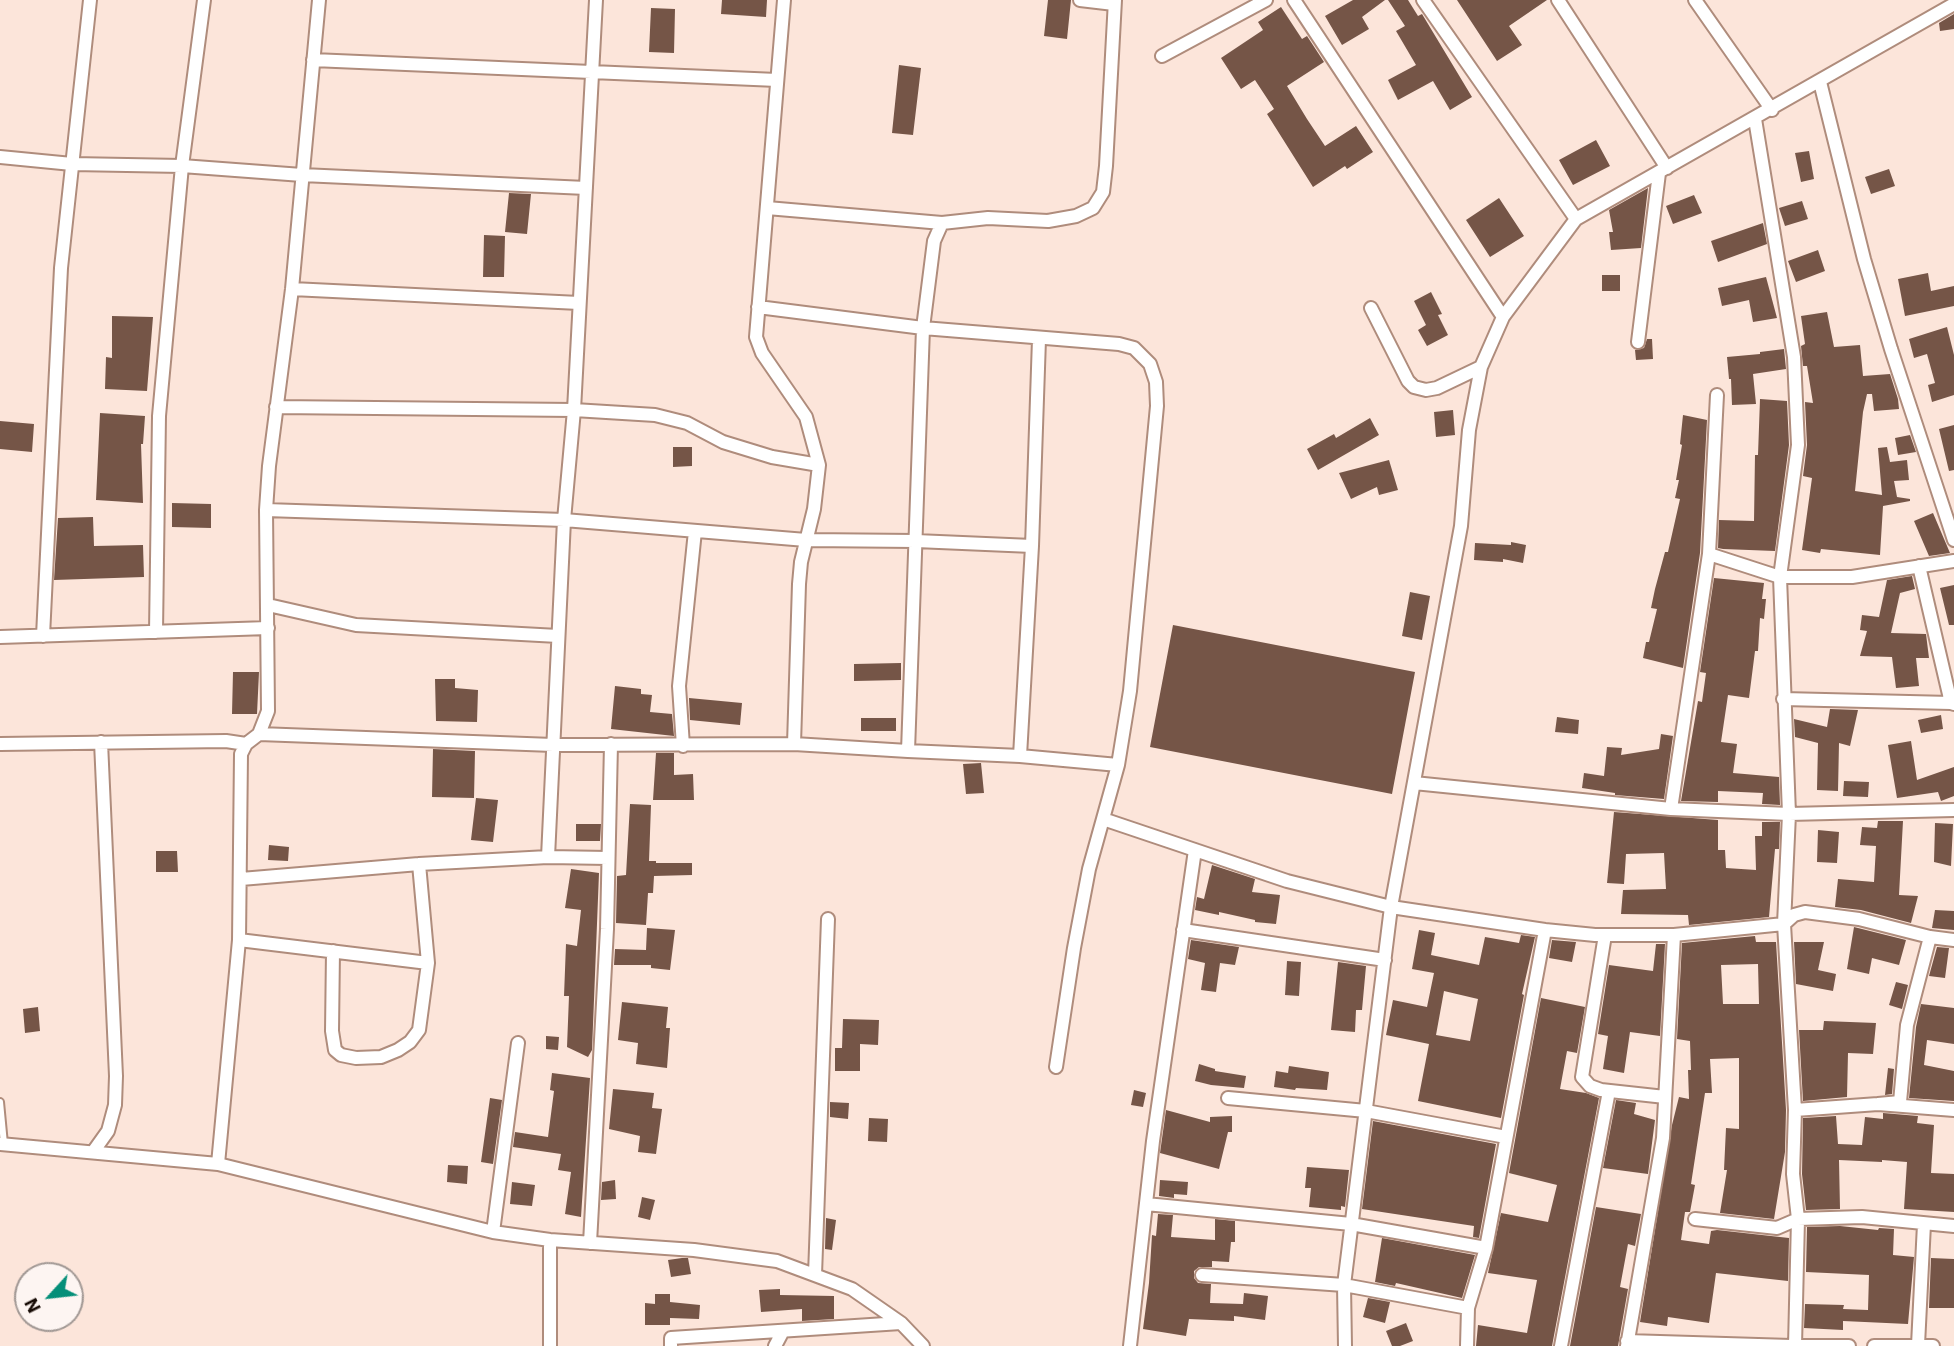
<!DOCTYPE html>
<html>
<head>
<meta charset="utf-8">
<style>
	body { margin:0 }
	#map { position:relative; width:1954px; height:1346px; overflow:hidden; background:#fce5da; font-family:"IBM Plex Sans",sans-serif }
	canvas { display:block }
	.north { position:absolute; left:14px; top:1262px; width:70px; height:70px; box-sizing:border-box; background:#fdf5f2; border:2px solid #a19894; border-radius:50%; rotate:243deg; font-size:19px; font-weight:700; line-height:28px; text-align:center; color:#180c06 }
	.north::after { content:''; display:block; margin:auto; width:24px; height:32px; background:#058f79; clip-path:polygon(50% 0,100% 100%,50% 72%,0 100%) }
</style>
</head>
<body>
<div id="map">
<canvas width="1954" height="1346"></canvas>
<div class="north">N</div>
</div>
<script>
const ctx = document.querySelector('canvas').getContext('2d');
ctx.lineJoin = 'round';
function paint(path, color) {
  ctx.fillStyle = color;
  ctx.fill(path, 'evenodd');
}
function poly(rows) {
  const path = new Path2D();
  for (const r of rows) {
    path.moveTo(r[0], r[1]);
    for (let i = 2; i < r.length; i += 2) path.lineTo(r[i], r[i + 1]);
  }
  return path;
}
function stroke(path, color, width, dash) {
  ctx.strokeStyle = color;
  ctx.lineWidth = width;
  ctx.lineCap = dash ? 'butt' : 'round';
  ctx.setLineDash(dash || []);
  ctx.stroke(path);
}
const building = poly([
	[722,0,767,0,766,17,721,14],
	[1048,0,1071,0,1067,39,1044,36],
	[1353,0,1385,0,1362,17,1369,29,1342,45,1325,16],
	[1388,0,1408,0,1418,16,1422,14,1472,97,1450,110,1433,81,1398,100,1388,80,1416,65,1396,31,1405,26],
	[1457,0,1547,0,1509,26,1522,45,1497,61],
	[1281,7,1302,39,1307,36,1324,62,1287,86,1307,119,1325,146,1356,126,1373,152,1347,169,1345,166,1313,187,1267,114,1274,109,1255,80,1241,89,1221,58,1263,30,1258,22],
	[651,8,675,9,674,53,649,52],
	[1954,14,1954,29,1940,31,1939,23],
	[899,65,921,68,913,135,892,133],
	[1596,140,1610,166,1573,185,1559,160],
	[1809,151,1814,179,1801,182,1795,153],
	[1889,169,1895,186,1871,194,1865,177],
	[1648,188,1641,248,1611,250,1609,232,1613,232,1609,210],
	[509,193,531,194,527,234,505,232],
	[1694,195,1702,213,1673,224,1666,206],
	[1499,198,1524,236,1490,257,1466,220],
	[1802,201,1808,219,1785,226,1779,208],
	[1763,223,1767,244,1718,262,1711,241],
	[484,235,505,236,504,277,483,277],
	[1818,250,1825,271,1796,282,1788,261],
	[1928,273,1931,291,1954,286,1954,306,1905,316,1898,279],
	[1602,275,1620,275,1620,291,1602,291],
	[1766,277,1777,318,1753,322,1749,300,1722,306,1718,288],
	[1431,292,1442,314,1438,315,1448,335,1427,346,1418,330,1426,325,1414,301],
	[1827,312,1834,347,1860,345,1863,376,1890,374,1898,399,1899,409,1874,411,1872,394,1867,394,1863,412,1855,491,1882,495,1878,448,1887,447,1890,462,1907,460,1909,480,1894,481,1897,497,1910,499,1910,501,1883,506,1880,555,1821,549,1820,553,1802,550,1812,478,1803,476,1807,445,1805,402,1813,403,1807,366,1803,366,1801,346,1805,344,1801,316],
	[112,316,153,317,147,391,105,389,106,357,112,358],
	[1947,327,1954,355,1954,395,1932,402,1928,385,1935,383,1927,354,1914,358,1909,339],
	[1647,339,1652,339,1653,359,1636,360,1635,350,1644,348],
	[1784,349,1786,369,1753,374,1756,404,1732,405,1731,379,1729,379,1727,357,1760,354,1760,352],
	[1760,399,1787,401,1789,445,1775,551,1723,549,1718,548,1719,520,1754,521,1755,455,1758,455],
	[1453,410,1455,435,1436,437,1434,412],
	[100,413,145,416,143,444,141,444,143,503,96,500],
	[1683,415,1707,420,1700,553,1683,668,1643,658,1646,642,1649,642,1657,609,1651,608,1655,589,1665,552,1668,552,1680,499,1675,498,1679,480,1676,480,1682,445,1680,444],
	[1370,418,1379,435,1318,470,1307,449,1334,434,1336,438],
	[0,421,34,424,32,452,0,449],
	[1954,425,1954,470,1949,471,1939,429],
	[1910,435,1916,452,1898,455,1895,438],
	[673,447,692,447,692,466,673,467],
	[1389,460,1398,490,1379,495,1377,487,1351,499,1339,473],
	[172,503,211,504,211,528,172,527],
	[1933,513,1950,553,1929,556,1914,521],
	[93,517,94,546,143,545,144,577,54,580,58,518],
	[1511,542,1526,545,1523,563,1503,559,1503,562,1474,560,1475,543,1511,545],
	[1912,576,1915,589,1900,593,1891,633,1926,634,1929,658,1916,658,1919,686,1896,688,1892,657,1860,656,1867,631,1860,630,1862,615,1879,617,1887,580],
	[1714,578,1764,583,1762,599,1766,599,1764,619,1760,618,1758,651,1755,651,1749,698,1728,695,1721,742,1737,744,1733,773,1779,777,1780,805,1762,804,1763,793,1718,791,1718,802,1681,801,1698,701,1702,702,1706,673,1700,672],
	[1954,585,1954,625,1949,625,1940,588],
	[1410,592,1430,596,1422,640,1402,636],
	[1173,625,1415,672,1392,794,1150,747],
	[901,663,901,680,854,681,854,664],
	[233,672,259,672,257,714,232,714],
	[435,679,455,679,455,688,478,690,477,722,436,721],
	[615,686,641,689,641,694,652,695,650,712,672,714,674,736,611,729],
	[689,698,742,703,740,725,690,720],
	[1830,709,1858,710,1850,746,1839,743,1838,791,1817,790,1818,743,1795,737,1794,719,1827,727],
	[1941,715,1943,729,1921,733,1918,720],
	[1557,717,1579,720,1578,734,1555,732],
	[861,718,896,718,896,731,861,731],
	[1661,734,1673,736,1664,799,1615,795,1615,793,1582,788,1584,773,1604,776,1607,747,1622,748,1621,755,1659,749],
	[1911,741,1917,780,1954,767,1954,796,1941,801,1938,792,1897,798,1888,745],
	[433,749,475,751,474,798,432,797],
	[656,753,674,753,674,775,693,774,694,800,653,800],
	[981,763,984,793,966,794,963,764],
	[1844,781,1869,782,1868,797,1843,796],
	[476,798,498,800,493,842,471,840],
	[630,804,651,805,649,861,656,861,656,863,692,863,692,875,654,876,653,893,648,893,646,925,616,923,617,876,626,875],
	[1614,812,1718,820,1718,850,1725,850,1726,868,1756,870,1755,836,1762,836,1762,822,1780,822,1779,849,1775,849,1769,917,1689,925,1688,915,1621,914,1623,890,1666,889,1664,853,1626,854,1624,884,1607,883],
	[1878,821,1903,821,1899,895,1918,896,1911,923,1861,910,1835,907,1838,879,1874,882,1876,846,1860,845,1862,827,1877,828],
	[1935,823,1953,824,1951,866,1934,862],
	[576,824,601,824,600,841,576,841],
	[1818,830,1839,832,1837,863,1817,862],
	[269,845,289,847,288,861,268,860],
	[156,851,177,851,178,872,156,872],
	[1212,865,1255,879,1252,892,1280,895,1276,924,1255,922,1255,920,1219,912,1219,915,1195,910,1197,897,1204,899],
	[571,869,599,873,592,1050,588,1057,567,1047,569,996,564,996,566,944,577,946,581,910,565,908],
	[1935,910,1954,911,1954,930,1932,928],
	[1854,927,1906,940,1899,965,1872,958,1869,974,1847,969],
	[647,928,675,930,670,970,651,968,651,965,614,965,615,949,646,950],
	[1419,930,1435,933,1431,955,1479,965,1485,937,1519,943,1521,935,1535,937,1522,994,1524,995,1501,1118,1418,1101,1429,1044,1386,1035,1393,1000,1427,1007,1434,973,1412,969],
	[1444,991,1478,999,1470,1041,1436,1035],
	[1755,936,1756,942,1776,942,1786,1110,1785,1152,1774,1219,1720,1213,1727,1170,1724,1170,1726,1128,1739,1129,1739,1058,1710,1059,1712,1093,1705,1093,1691,1184,1695,1185,1690,1212,1685,1212,1681,1240,1709,1244,1711,1231,1717,1230,1789,1238,1788,1281,1716,1273,1709,1323,1668,1317,1667,1326,1640,1322,1672,1125,1679,1097,1689,1099,1688,1070,1691,1070,1690,1041,1677,1039,1682,943],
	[1758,964,1759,1004,1723,1004,1721,965],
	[1191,940,1239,947,1235,965,1220,963,1216,992,1201,990,1205,963,1188,959],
	[1552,940,1576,942,1572,962,1549,958],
	[1794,942,1824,942,1818,970,1836,974,1833,991,1796,984],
	[1656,944,1665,944,1660,1036,1630,1032,1624,1073,1603,1069,1608,1036,1598,1034,1609,965,1653,971],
	[1937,947,1949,948,1945,978,1929,976],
	[1287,961,1301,962,1299,996,1285,995],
	[1338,962,1366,966,1362,1010,1356,1010,1355,1032,1331,1030],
	[1896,982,1908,985,1902,1009,1889,1005],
	[1541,998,1585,1007,1577,1053,1567,1051,1560,1089,1586,1093,1599,1098,1552,1346,1476,1346,1478,1325,1527,1333,1537,1280,1488,1273,1501,1213,1548,1222,1557,1185,1509,1173],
	[622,1002,668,1007,666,1028,670,1028,667,1068,636,1064,638,1043,618,1040],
	[1921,1004,1954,1008,1954,1044,1927,1040,1924,1065,1954,1071,1954,1101,1909,1098,1916,1027],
	[38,1007,40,1031,25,1033,23,1009],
	[843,1019,879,1020,878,1045,860,1044,860,1071,835,1071,835,1048,842,1048],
	[1824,1021,1876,1023,1873,1054,1848,1053,1847,1097,1803,1101,1799,1030,1823,1030],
	[546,1036,559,1037,558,1050,546,1049],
	[1199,1064,1215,1069,1215,1071,1246,1076,1244,1088,1211,1085,1195,1081],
	[1289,1066,1329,1072,1327,1090,1296,1088,1295,1090,1274,1087,1276,1071,1288,1073],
	[1888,1068,1894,1069,1892,1094,1885,1095],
	[552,1073,590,1078,581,1217,565,1214,571,1172,558,1170,561,1154,513,1147,515,1132,548,1137,554,1091,550,1090],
	[613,1089,654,1093,652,1108,662,1109,656,1154,638,1152,640,1136,609,1129],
	[1134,1090,1146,1093,1143,1107,1131,1105],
	[490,1098,502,1100,493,1164,481,1162],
	[1616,1100,1636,1103,1634,1114,1655,1120,1648,1174,1603,1168],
	[830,1102,849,1103,848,1119,830,1117],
	[1166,1110,1210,1122,1210,1117,1232,1116,1232,1132,1228,1132,1219,1169,1160,1153],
	[1883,1113,1918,1116,1917,1123,1934,1125,1931,1173,1954,1174,1954,1212,1904,1209,1907,1162,1882,1160,1882,1162,1839,1160,1840,1209,1806,1210,1802,1174,1803,1118,1836,1116,1838,1144,1862,1145,1865,1117,1883,1119],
	[869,1118,888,1119,887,1142,868,1141],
	[1373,1121,1496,1144,1479,1238,1473,1237,1474,1226,1362,1209],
	[448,1165,468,1166,467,1184,447,1182],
	[1307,1167,1349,1170,1345,1207,1341,1206,1341,1210,1309,1207,1311,1188,1305,1188],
	[615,1180,616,1199,601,1200,602,1182],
	[1160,1180,1188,1182,1187,1195,1174,1194,1174,1198,1159,1196],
	[512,1182,535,1185,532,1206,510,1204],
	[642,1197,655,1200,650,1220,638,1217],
	[1596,1207,1641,1214,1635,1246,1628,1244,1620,1287,1628,1289,1618,1346,1570,1346],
	[1158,1214,1173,1215,1171,1237,1215,1240,1215,1219,1235,1221,1235,1242,1231,1242,1229,1262,1212,1261,1212,1267,1199,1267,1194,1271,1194,1278,1198,1283,1211,1284,1210,1303,1243,1304,1244,1293,1268,1296,1265,1320,1234,1316,1234,1321,1189,1319,1186,1336,1143,1329,1149,1283,1152,1235,1156,1236],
	[826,1218,836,1220,832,1250,825,1249],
	[1840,1226,1878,1230,1879,1228,1894,1229,1893,1255,1914,1257,1908,1324,1843,1321,1843,1330,1804,1328,1805,1304,1844,1305,1843,1309,1868,1310,1869,1275,1806,1272,1807,1227],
	[1382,1238,1475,1255,1462,1298,1396,1283,1395,1286,1375,1282],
	[682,1258,688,1258,691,1274,671,1277,668,1260],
	[1931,1258,1954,1259,1954,1308,1929,1308],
	[780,1289,780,1295,834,1296,834,1319,802,1321,802,1309,761,1312,759,1290],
	[655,1294,670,1294,670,1302,700,1305,699,1319,670,1318,670,1325,645,1325,645,1303,655,1304],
	[1368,1298,1390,1302,1385,1323,1363,1317],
	[1406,1323,1413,1341,1400,1346,1392,1346,1386,1331]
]);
const service = poly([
	[0,1102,4,1144]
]);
const minor = poly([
	[784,0,756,337,762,353,806,417,819,465,814,509,801,562,799,584,794,744],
	[1080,0,1114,4],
	[1294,0,1503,317],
	[1423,0,1576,219],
	[1558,0,1667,168],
	[1695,0,1772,110],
	[1162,56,1266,0],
	[313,60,777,80],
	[1820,82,1864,259,1891,349,1954,540],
	[1755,119,1794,357,1798,445,1780,577,1789,814,1784,924,1795,1110,1793,1174,1798,1219,1795,1346],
	[0,157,72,164,182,166,302,175,586,188],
	[767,208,942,223],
	[292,289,579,303],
	[758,307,923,328,1119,344,1134,348,1150,364,1156,382,1157,406,1130,691,1118,765,1089,869,1074,948,1056,1067],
	[1371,308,1408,381,1414,387,1426,390,1437,388,1481,367],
	[1638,342,1659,173],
	[276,407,574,410,655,415,687,423,723,442,772,457,819,465],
	[266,510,269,466,292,289,319,0],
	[1709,554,1780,577,1852,577,1954,561],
	[1919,566,1951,703,1954,704],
	[268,605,356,625,558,636],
	[156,632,159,416,182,166,204,0],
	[43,636,61,268,90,0],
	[0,637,268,628],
	[1783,699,1951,703],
	[259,734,553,745,794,744,908,751,923,328,934,241,942,223,988,218,1048,221,1076,216,1093,208,1103,192,1106,166,1115,0],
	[0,744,226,741,246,744],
	[683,746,679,686,695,531],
	[908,751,1020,756,1118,765],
	[1020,756,1032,546,1039,339],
	[1414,783,1671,809,1789,814,1954,810],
	[1671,809,1709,554,1717,395],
	[1103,819,1287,881,1391,907,1545,930,1595,935,1674,935,1784,924,1794,915,1805,912,1859,919,1930,937,1954,940],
	[548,857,564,520,574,410,596,0],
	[241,879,419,864,548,857,608,858],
	[1183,930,1385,960],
	[1605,935,1582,1077,1590,1086,1601,1090,1665,1097],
	[239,940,428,963],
	[333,951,332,1031,335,1050,341,1055,356,1058,381,1057,398,1050,410,1042,419,1030,428,963,419,864],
	[1228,1098,1366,1111,1506,1137],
	[1878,1104,1900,1102,1907,1025,1930,937],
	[1795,1110,1878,1104,1954,1110],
	[0,1144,218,1164,493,1232,550,1240,694,1250,777,1261,852,1289,901,1323,923,1346],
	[93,1152,108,1131,115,1105,116,1076,101,742],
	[218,1164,239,940,241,754,246,744,259,734,268,711,266,510,564,520,806,540,916,541,1032,546],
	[1146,1204,1351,1224,1486,1248],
	[1695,1219,1777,1228,1798,1219,1862,1217,1954,1226],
	[493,1232,518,1043],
	[590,1243,607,929,611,744],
	[815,1275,828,919],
	[1202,1275,1344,1285,1468,1308,1467,1346],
	[1468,1308,1486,1248,1545,930],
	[1627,1341,1791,1346],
	[1918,1345,1924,1224],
	[550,1346,550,1240],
	[671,1346,671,1338,901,1323],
	[775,1346,783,1331],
	[1130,1346,1153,1141,1195,850],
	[1345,1346,1344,1285,1391,907,1461,526,1469,430,1481,367,1503,317,1576,219,1954,4],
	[1561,1346,1609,1091],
	[1627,1346,1663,1138,1674,935],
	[1797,1346,1849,1346],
	[1874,1346,1933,1346]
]);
paint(building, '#755547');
stroke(service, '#af8c7c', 10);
stroke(minor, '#af8c7c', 16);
stroke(service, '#fff', 6);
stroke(minor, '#fff', 12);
</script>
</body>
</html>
